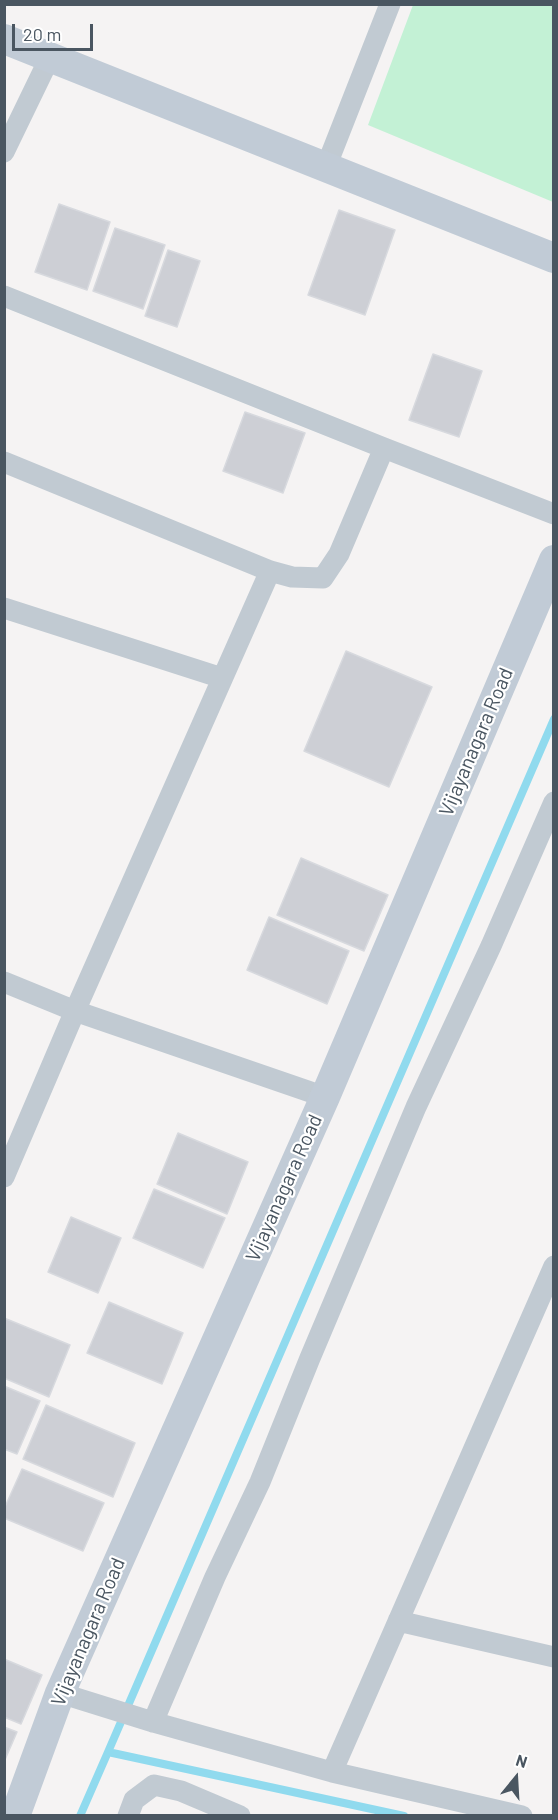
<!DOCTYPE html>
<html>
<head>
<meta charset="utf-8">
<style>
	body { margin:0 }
	#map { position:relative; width:558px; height:1820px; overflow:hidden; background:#f5f3f3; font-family:Barlow,sans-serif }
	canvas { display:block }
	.frame { position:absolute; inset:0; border:6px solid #4a5661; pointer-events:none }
	.north { position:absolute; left:486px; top:1748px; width:60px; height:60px; -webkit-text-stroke:4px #fff; paint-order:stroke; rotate:18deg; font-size:16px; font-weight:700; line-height:24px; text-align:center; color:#4a5661 }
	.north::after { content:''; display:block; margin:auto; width:21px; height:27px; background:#4a5661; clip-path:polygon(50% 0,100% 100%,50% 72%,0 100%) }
	.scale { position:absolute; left:12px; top:24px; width:81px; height:27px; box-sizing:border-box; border:3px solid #4a5661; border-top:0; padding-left:8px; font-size:18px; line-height:21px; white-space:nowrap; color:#4a5661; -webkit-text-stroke:4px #fff; paint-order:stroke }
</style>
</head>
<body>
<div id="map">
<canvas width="558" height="1820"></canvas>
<div class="frame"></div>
<div class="north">N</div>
<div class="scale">20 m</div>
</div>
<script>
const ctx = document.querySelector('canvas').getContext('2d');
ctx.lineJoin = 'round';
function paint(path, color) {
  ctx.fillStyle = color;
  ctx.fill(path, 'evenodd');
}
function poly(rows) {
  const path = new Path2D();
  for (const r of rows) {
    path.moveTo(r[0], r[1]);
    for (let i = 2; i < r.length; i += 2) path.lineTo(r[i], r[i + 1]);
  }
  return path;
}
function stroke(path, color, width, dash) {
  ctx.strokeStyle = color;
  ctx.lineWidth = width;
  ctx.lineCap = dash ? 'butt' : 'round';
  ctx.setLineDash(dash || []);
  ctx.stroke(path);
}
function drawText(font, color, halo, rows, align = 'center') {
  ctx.font = font + ' Barlow,sans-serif';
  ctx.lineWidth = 4.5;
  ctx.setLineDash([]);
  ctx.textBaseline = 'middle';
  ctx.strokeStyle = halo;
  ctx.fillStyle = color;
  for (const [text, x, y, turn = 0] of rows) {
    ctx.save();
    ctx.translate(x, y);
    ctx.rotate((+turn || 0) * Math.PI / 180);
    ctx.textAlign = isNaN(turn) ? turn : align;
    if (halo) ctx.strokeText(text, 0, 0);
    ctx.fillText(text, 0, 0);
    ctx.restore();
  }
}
const green = poly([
	[413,5,553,5,553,202,368,125]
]);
const stream = poly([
	[108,1752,554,719],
	[80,1816,108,1752,404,1816]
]);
const building = poly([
	[59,204,110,222,87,290,35,272,59,204],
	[339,210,395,230,365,315,308,295,339,210],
	[115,228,165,245,143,309,93,291,115,228],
	[168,250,200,261,177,327,145,316,168,250],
	[433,354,482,371,459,437,409,420,433,354],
	[245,412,305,433,283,493,223,471,245,412],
	[346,651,432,687,389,787,304,751,346,651],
	[301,858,388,895,364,951,277,915,301,858],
	[269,917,349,951,327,1004,247,970,269,917],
	[178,1133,248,1162,227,1214,157,1184,178,1133],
	[154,1189,225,1218,203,1268,133,1238,154,1189],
	[71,1217,121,1238,98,1293,48,1272,71,1217],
	[109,1302,183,1333,162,1384,87,1353,109,1302],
	[4,1318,70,1345,49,1397,4,1378,4,1318],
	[4,1386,40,1401,17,1454,4,1449,4,1386],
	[46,1405,135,1443,113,1497,23,1459,46,1405],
	[22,1469,104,1503,83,1551,4,1518,4,1509,22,1469],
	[4,1659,42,1675,21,1724,4,1717,4,1659],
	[4,1727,17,1732,4,1762,4,1727]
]);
const street = poly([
	[4,152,50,57],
	[326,167,390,4],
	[4,296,384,448,554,514],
	[4,462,270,571,292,577,323,578,339,554,384,448],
	[4,608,222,678],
	[4,982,75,1011,325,1097],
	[4,1177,75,1011,270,571],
	[398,1621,554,1657],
	[60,1693,153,1722,332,1772,522,1816],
	[153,1722,215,1577,260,1482,310,1358,416,1107,491,946,554,802],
	[332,1772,554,1266],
	[128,1816,134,1800,154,1785,181,1791,240,1816]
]);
const secondary = poly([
	[4,39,554,258],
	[15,1816,60,1693,325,1097,554,560]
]);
const streetNames = [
	["Vijayanagara Road",476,742,-67],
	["Vijayanagara Road",284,1188,-66],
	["Vijayanagara Road",88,1632,-67]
];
paint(green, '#c3f1d5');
stroke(stream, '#90daee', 8);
paint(building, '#cdcfd5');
stroke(building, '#d7d9de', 1.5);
stroke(street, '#c1cad2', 21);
stroke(secondary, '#c1cbd6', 30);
drawText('20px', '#4a5661', '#fff', streetNames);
</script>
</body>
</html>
